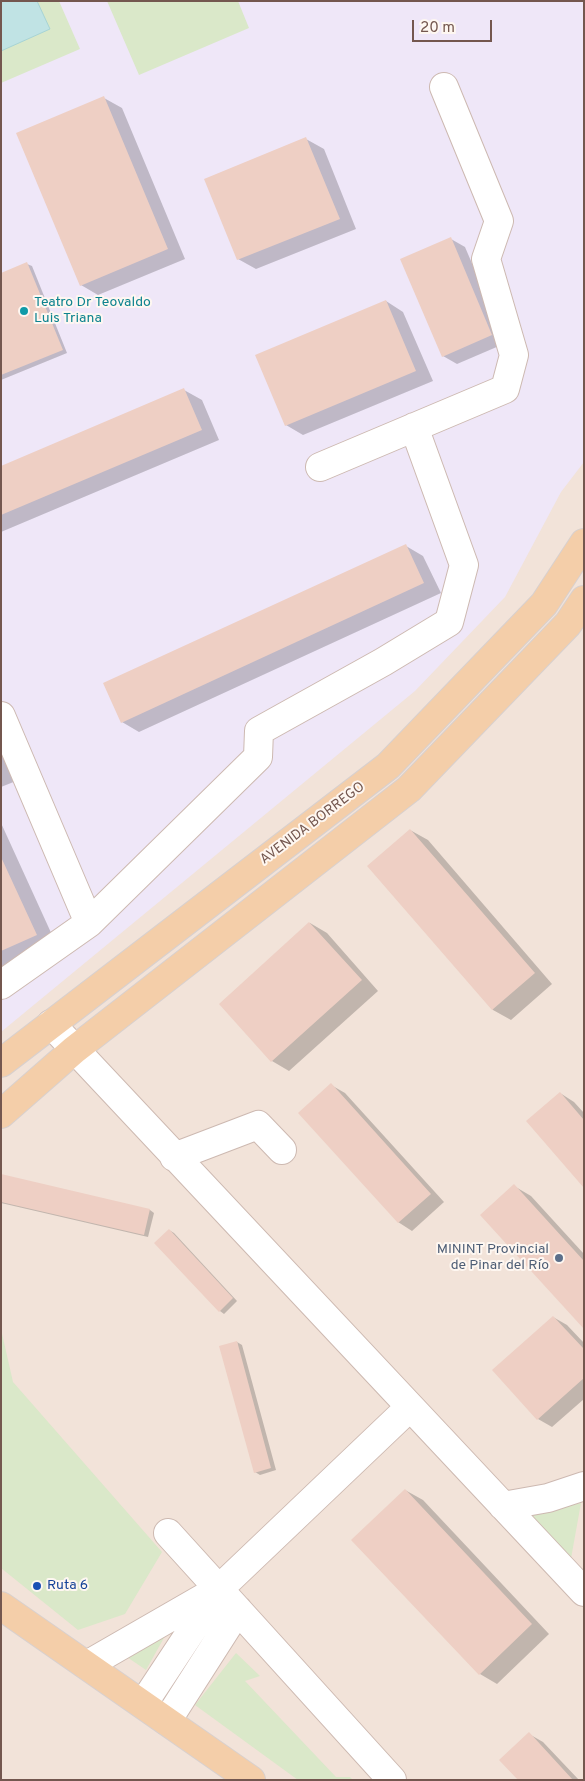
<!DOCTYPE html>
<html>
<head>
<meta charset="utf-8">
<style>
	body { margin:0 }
	#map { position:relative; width:585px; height:1781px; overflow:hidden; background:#fbf2ea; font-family:Overpass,sans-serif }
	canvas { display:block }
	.frame { position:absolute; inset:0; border:2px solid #74574f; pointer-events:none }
	.scale { position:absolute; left:412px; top:20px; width:80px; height:22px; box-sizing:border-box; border:2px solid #74574f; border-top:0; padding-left:6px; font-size:15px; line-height:18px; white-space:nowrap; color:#74574f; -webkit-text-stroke:4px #fef7f1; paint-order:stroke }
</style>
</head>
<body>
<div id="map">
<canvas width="585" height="1781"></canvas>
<div class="frame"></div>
<div class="scale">20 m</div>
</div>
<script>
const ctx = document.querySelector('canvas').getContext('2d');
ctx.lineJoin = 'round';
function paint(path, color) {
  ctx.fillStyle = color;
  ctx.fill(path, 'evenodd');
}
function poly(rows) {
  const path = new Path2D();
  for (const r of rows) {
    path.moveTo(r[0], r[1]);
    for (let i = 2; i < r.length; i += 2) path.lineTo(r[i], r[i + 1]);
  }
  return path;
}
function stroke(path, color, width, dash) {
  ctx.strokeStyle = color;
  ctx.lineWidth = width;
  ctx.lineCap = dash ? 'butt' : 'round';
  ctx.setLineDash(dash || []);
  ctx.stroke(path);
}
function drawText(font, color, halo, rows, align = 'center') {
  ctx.font = font + ' Overpass,sans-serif';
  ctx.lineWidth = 4;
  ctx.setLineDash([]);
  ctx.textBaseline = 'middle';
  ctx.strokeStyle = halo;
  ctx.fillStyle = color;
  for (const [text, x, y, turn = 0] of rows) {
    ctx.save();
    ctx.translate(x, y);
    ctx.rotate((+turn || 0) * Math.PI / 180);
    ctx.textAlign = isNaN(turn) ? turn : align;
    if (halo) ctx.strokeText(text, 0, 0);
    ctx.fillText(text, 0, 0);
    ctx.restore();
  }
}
const residential = poly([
	[1,1,584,1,584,1780,1,1780]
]);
const education = poly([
	[1,1,584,1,584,462,561,492,505,597,415,691,1,1032]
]);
const green = poly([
	[1,1,59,1,80,49,1,83],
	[107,1,238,1,249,28,139,75],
	[1,1329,13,1382,162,1552,125,1614,78,1630,1,1568],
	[581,1503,570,1564,528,1515],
	[165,1636,146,1670,124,1655],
	[236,1653,260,1676,245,1681,336,1777,350,1777,353,1780,298,1780,195,1705]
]);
const water = poly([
	[1,1,37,1,50,29,1,51,1,1]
]);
const shadow = poly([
	[104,98,122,108,185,259,98,295,81,285],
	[306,139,324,149,356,229,256,269,238,259],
	[451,239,465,247,506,343,457,364,443,356],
	[27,264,32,266,67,353,1,380,1,274],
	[386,301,403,312,433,381,303,435,286,425],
	[184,390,202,400,219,440,1,532,1,467],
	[406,546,423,556,441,593,139,732,122,722],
	[1,749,16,781,1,787],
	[1,823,58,948,1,971],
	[410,830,428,840,552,984,511,1020,493,1010,369,866],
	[310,923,327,933,378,991,289,1071,272,1061,220,1004],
	[331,1085,345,1093,444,1202,412,1231,398,1222],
	[560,1093,574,1102,584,1113,584,1186],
	[1,1176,150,1210,154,1213,148,1237,1,1203],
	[514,1186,531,1196,584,1254,584,1328],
	[169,1230,174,1233,237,1301,224,1314,220,1311],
	[553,1317,567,1325,584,1343,584,1399,552,1427,538,1419,494,1371],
	[237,1342,242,1345,276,1470,260,1475,255,1472],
	[405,1490,423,1500,549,1634,497,1684,480,1674],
	[529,1734,543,1742,579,1780,520,1780]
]);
const building = poly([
	[104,96,168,249,80,286,16,133],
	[306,137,340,219,237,260,204,179],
	[451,237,492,335,442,357,400,259],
	[27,262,63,350,1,375,1,273],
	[386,300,416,371,285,426,255,355],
	[184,388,202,430,1,515,1,466],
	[406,544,424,583,121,723,103,683],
	[410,829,535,973,492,1010,367,866],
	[1,857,37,935,1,951],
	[309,922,362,980,271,1062,219,1004],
	[331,1083,431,1194,398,1223,298,1113],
	[560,1092,584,1120,584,1188,526,1121],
	[1,1174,150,1209,144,1235,1,1202],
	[514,1184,584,1261,584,1329,480,1215],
	[169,1229,233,1298,219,1312,154,1243],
	[553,1316,584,1349,584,1378,537,1420,492,1370],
	[237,1341,271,1468,254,1473,219,1346],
	[405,1489,532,1624,479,1675,351,1540],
	[529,1732,573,1780,518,1780,499,1760]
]);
const minor = poly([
	[320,467,505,389,514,355,486,259,499,221,444,87],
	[1,716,89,923],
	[1,985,89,923,258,757,259,731,383,662,449,622,464,565,414,427],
	[51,1024,584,1592],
	[174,1157,258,1125,282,1150],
	[503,1506,548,1498,584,1486],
	[168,1533,392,1780],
	[219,1589,410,1407],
	[87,1665,219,1589,143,1704],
	[167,1721,238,1610]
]);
const major = poly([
	[1,1063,388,766,544,604,584,543],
	[1,1114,74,1050,409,789,568,624,584,600],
	[1,1606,251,1780]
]);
const markers = [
	[24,311,5,"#0f9aa8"],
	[559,1258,5,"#5c6f8a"],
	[37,1586,5,"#1a4fb4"]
];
const cultureNames = [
	["Teatro Dr Teovaldo",34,303],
	["Luis Triana",34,319]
];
const streetNames = [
	["AVENIDA BORREGO",313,824,-37]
];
const serviceNames = [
	["MININT Provincial",549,1250],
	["de Pinar del Río",549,1266]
];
const transitNames = [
	["Ruta 6",47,1586]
];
paint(residential, '#f2e3d9');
paint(education, '#efe7f8');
paint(green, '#dae8c9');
paint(water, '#c0e3e4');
stroke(water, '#a7d4d5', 1);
paint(shadow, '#0003');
paint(building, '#eecfc4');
stroke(minor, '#cdb9b1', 30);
stroke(major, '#d8d0ce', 30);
stroke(minor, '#fff', 28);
stroke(major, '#f4cea9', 28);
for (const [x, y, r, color] of markers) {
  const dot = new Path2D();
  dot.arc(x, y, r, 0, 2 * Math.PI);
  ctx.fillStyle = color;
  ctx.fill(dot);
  stroke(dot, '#fef7f1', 2);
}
drawText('14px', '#0d838f', '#fef7f1', cultureNames, 'left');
drawText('14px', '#74574f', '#fef7f1', streetNames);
drawText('14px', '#4e5e75', '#fef7f1', serviceNames, 'right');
drawText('14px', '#164399', '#fef7f1', transitNames, 'left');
</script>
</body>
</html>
